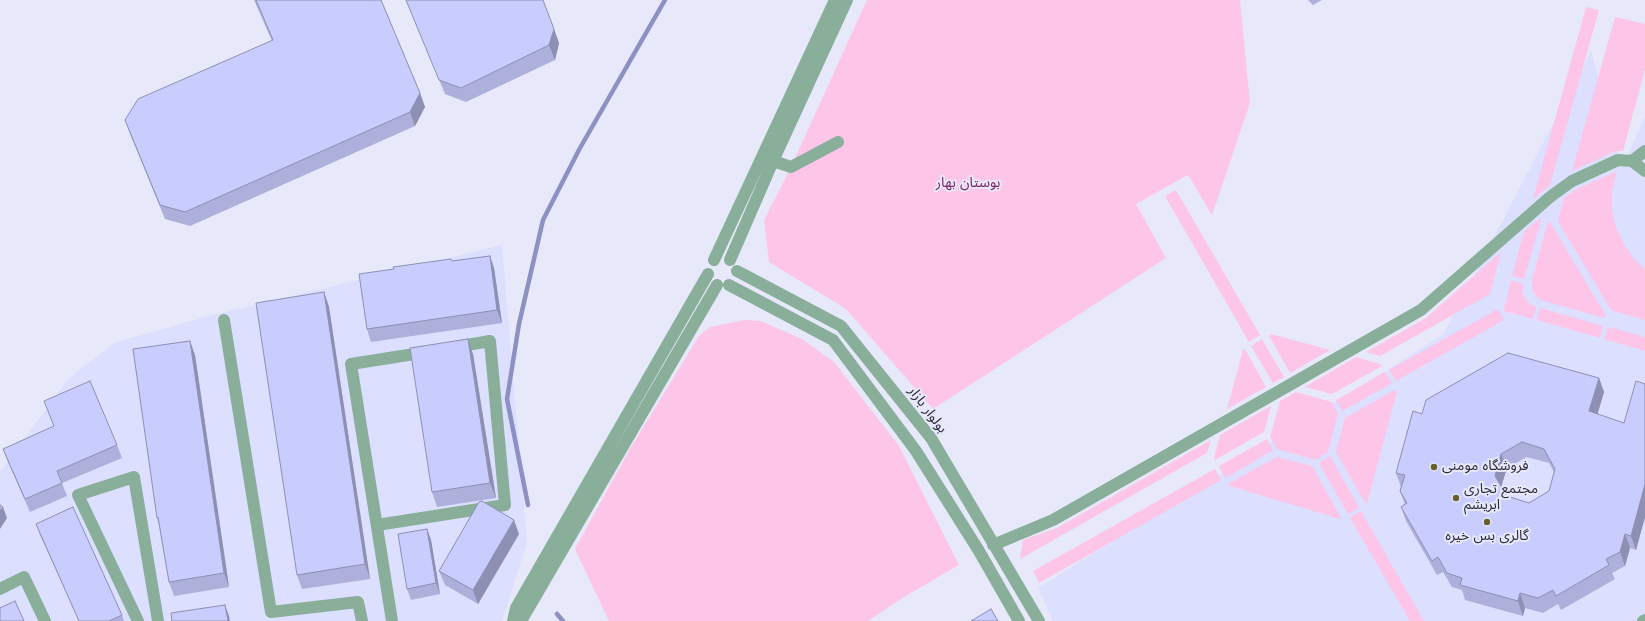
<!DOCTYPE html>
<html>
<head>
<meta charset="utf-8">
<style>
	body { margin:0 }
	canvas { display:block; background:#e7e9fa }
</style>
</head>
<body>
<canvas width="1645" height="621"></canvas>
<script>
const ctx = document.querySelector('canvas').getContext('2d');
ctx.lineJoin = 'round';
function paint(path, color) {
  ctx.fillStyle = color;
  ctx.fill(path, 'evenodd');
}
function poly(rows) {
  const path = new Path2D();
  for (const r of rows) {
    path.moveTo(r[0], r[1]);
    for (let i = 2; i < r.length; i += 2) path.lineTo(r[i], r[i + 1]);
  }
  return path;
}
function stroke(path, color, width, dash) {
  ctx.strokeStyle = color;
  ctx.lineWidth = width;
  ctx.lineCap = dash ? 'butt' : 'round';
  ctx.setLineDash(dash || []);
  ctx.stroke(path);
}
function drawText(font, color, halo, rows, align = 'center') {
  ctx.font = font + ' Jost,"Noto Sans Arabic",sans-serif';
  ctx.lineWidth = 4;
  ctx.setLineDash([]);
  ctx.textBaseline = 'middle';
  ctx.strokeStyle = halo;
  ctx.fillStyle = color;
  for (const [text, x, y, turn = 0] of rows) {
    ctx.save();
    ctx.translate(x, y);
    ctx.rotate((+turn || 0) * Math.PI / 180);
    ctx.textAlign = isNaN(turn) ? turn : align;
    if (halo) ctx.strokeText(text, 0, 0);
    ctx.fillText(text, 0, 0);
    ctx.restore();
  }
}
const built = poly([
	[1591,51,1622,168,1645,116,1645,621,1053,621,1038,588,1443,335],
	[502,245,527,543,502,621,0,621,0,472,68,379,114,343,209,316]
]);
const green = poly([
	[867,0,1240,0,1250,103,1212,215,1188,175,1136,204,1166,258,933,409,846,309,769,262,764,220,791,167],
	[1586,7,1599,10,1550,185,1533,199],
	[1615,17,1645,24,1645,69,1623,151,1616,151,1572,171],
	[1617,171,1612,191,1612,210,1616,227,1624,244,1634,259,1645,269,1645,320,1611,310,1558,221,1564,198,1577,189],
	[1176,190,1260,335,1249,342,1165,196],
	[1542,217,1524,279,1512,276,1524,232],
	[1548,222,1550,222,1606,316,1605,318,1544,301,1538,298,1534,293,1532,287,1532,280],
	[1501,252,1490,294,1380,356,1366,352,1426,318],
	[1511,280,1523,284,1522,292,1525,298,1529,303,1536,307,1533,319,1504,311],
	[1540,308,1603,326,1600,338,1537,320],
	[1498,309,1504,320,1396,381,1389,370],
	[745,320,761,321,802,339,834,362,899,446,959,565,904,597,868,621,609,621,575,549,630,449,699,336,710,327],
	[1608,327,1645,337,1645,351,1604,339],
	[1271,334,1330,350,1290,373,1269,336],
	[1262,339,1284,377,1273,383,1251,346],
	[1245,349,1266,387,1227,409,1243,350],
	[1356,357,1380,364,1382,366,1332,394,1305,387],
	[1385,372,1392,383,1342,411,1336,400],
	[1395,390,1397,392,1367,503,1366,504,1336,452,1345,418],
	[1296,392,1332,402,1338,414,1328,452,1316,460,1277,449,1270,437,1280,401],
	[1271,406,1264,432,1215,460,1214,458,1220,435],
	[1267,439,1273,450,1225,478,1219,466],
	[1211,440,1207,453,1020,559,1023,540,1057,528],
	[1330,456,1359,508,1348,514,1319,463],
	[1277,457,1312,466,1341,518,1340,519,1230,486,1228,484],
	[1215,469,1221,480,1039,583,1033,571],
	[1361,511,1424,621,1410,621,1350,518]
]);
const stream = poly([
	[528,505,507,399,519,324,543,220,580,148,665,0],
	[557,614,563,621]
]);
const minor = poly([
	[773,161,791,167,838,142],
	[1632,161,1645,151],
	[714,260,835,0],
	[730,260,773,161,847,0],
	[737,271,841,326,931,438,1039,621],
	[729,285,833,340,916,451,979,551,1019,621],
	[224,320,271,612,358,602,362,621],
	[377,525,505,505,490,341,455,347],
	[993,545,1053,520,1421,310,1550,197,1572,181,1618,160,1632,161,1645,171],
	[0,589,24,577,45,621],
	[138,621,78,495,134,477,158,621],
	[392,621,351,364,427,352],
	[513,621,516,608,708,274],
	[521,621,717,285],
	[1643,621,1645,620]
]);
const wall = poly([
	[254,0,381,0,420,93,425,107,415,126,190,226,165,219,130,134,125,120,272,41],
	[406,0,543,0,559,43,555,60,466,102,445,94],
	[1308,0,1322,0,1313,5],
	[490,256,494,268,502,323,371,342,367,329,394,269,451,259,452,261],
	[324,292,329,307,370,579,302,589,297,575],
	[473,354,496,498,437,507,432,492],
	[195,355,229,587,174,596,169,582,159,525,157,518],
	[1599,378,1604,392,1597,414,1624,423,1645,384,1645,517,1636,550,1630,548,1625,566,1612,573,1615,579,1561,610,1558,604,1543,613,1525,608,1523,616,1465,600,1462,590,1452,587,1443,572,1437,575,1406,521,1401,507,1405,505,1400,491,1401,487,1396,473,1422,414],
	[1527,457,1549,463,1554,472,1549,491,1529,503,1507,496,1501,487,1507,468],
	[44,401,117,445,122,458,62,483,67,496,30,512,8,462,3,449,54,426],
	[36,524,122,615,124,621,79,621,40,535],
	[427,529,431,540,440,594,411,600,407,589],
	[519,534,478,604,445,585,439,571]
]);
const shadedWall = poly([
	[554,29,559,43,555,60,549,45],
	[420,93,425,107,415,126,410,112],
	[490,256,494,268,502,323,497,310],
	[324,292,329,307,370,579,365,564],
	[468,339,473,354,496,498,490,483],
	[190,341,195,355,229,587,224,573],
	[1599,378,1604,392,1594,426,1589,411],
	[1501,454,1507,468,1500,490,1495,476],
	[1645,484,1645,517,1636,550,1631,536],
	[3,507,7,518,0,529,0,511],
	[514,520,519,534,478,604,473,590],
	[427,529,431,540,440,594,436,583],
	[1625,534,1630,548,1625,566,1620,552],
	[1520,593,1525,608,1523,616,1518,601],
	[225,605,229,616,230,621,228,621]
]);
const building = poly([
	[256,0,381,0,420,93,410,112,185,212,160,205,125,120,138,99,273,40,256,0],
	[406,0,543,0,554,29,549,45,461,88,439,80,406,0],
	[490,256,497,310,367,329,359,274,394,269,393,267,451,259,452,261,490,256],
	[324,292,365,564,297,575,256,303,324,292],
	[468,339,490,483,432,492,410,348,468,339],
	[190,341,224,573,169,582,158,517,157,518,133,349,190,341],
	[1508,353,1599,378,1589,411,1624,423,1636,381,1645,384,1645,484,1631,536,1625,534,1620,552,1606,559,1609,565,1556,596,1553,590,1538,598,1520,593,1518,601,1460,585,1462,578,1447,573,1438,557,1432,561,1401,507,1407,503,1400,491,1405,475,1396,473,1413,411,1422,414,1426,400,1508,353],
	[1522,442,1544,449,1555,469,1549,491,1529,503,1507,496,1495,476,1501,454,1522,442],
	[90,381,117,445,57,471,62,483,25,499,3,449,54,426,44,401,90,381],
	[482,501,514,520,473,590,439,571,479,502,482,501],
	[0,505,3,507,0,511,0,505],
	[73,507,122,615,109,621,79,621,36,524,73,507],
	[427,529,436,583,407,589,398,534,427,529],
	[15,601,24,621,0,621,0,608,15,601],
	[225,605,228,621,172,621,171,613,225,605],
	[991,609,998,621,971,621,991,609]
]);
const markers = [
	[1434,467,4,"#67602c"],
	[1456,498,4,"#67602c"],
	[1487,522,4,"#67602c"]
];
const parkNames = [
	["بوستان بهار",968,184]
];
const streetNames = [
	["بولوار بازار",927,410,53]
];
const poiNames = [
	["فروشگاه مومنی",1442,467],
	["مجتمع تجاری",1464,490],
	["ابریشم",1464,506],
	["گالری بس خیره",1487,537,"center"]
];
paint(built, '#dcdffe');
paint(green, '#fdc5e7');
stroke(stream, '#8d90c2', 4.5);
stroke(minor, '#89af9b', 12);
paint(wall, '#adb0da');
paint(shadedWall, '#8d90b2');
paint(building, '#c9cdfe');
stroke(building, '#8d90b2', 1);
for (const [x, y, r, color] of markers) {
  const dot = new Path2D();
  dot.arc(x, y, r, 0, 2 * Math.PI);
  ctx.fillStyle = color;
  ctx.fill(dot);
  stroke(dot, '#e7e9fa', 1.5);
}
drawText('14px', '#802566', '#e7e9fa', parkNames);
drawText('14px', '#2a2b3b', '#e7e9fa', streetNames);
drawText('14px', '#2a2b3b', '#e7e9fa', poiNames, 'left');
</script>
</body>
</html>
